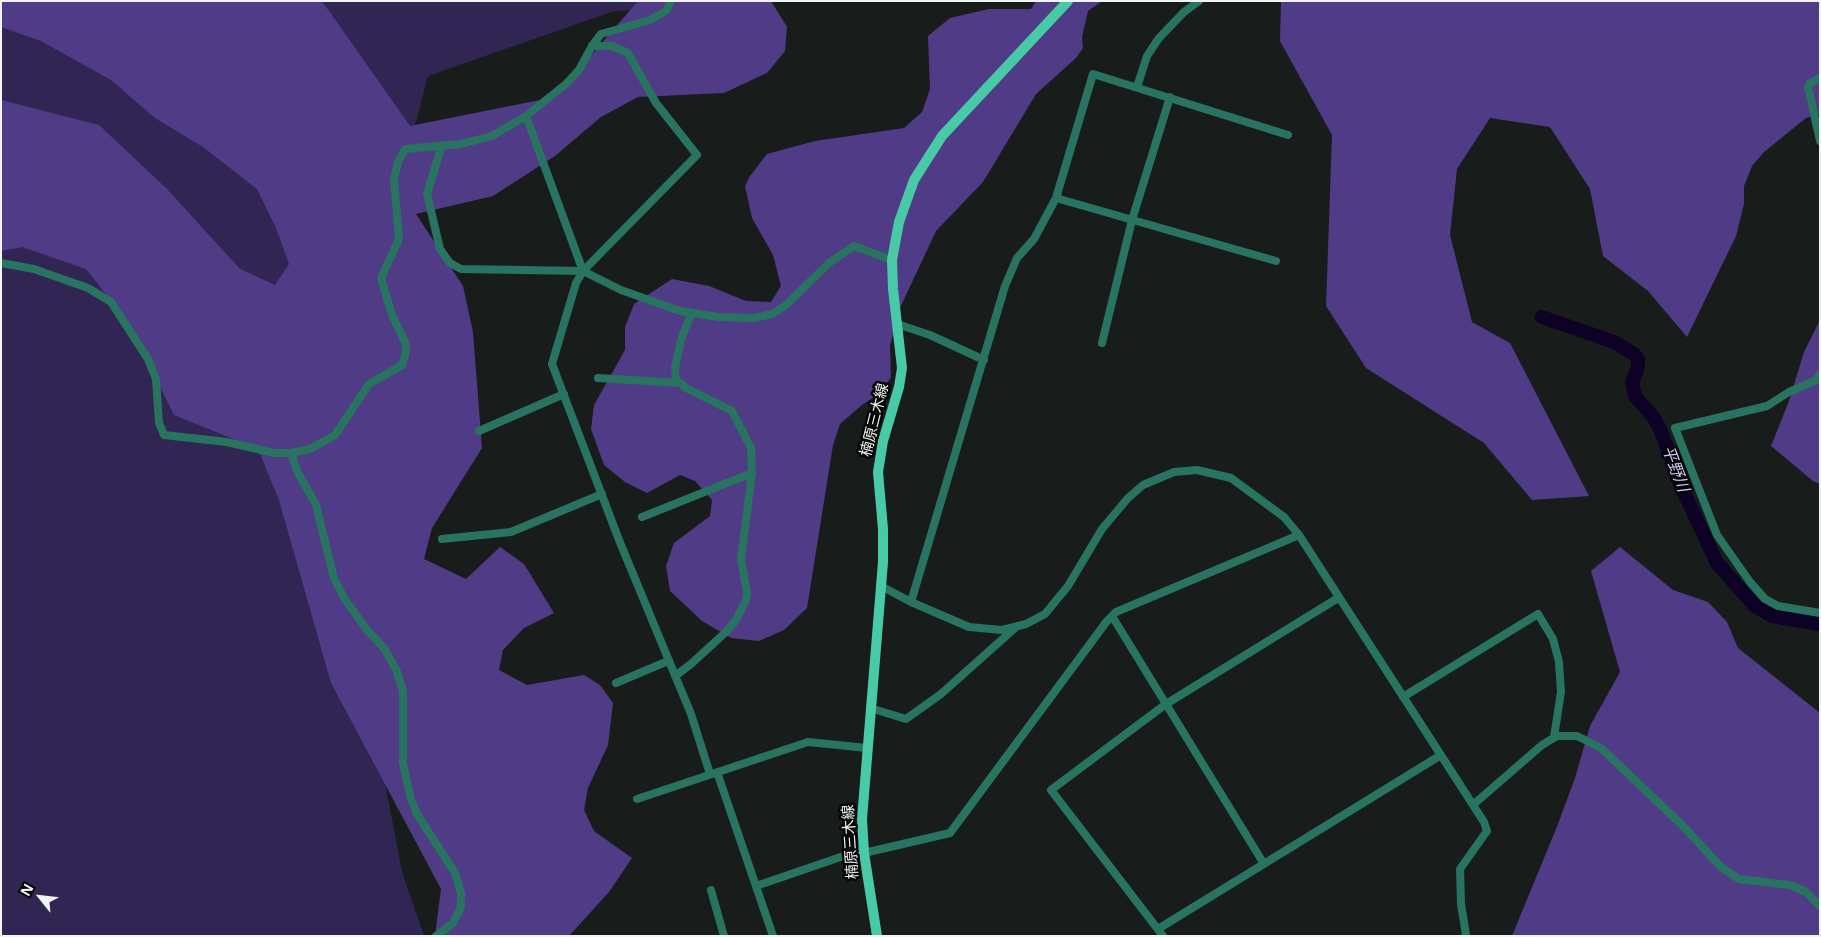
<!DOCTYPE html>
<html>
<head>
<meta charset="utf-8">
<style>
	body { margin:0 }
	#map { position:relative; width:1821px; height:937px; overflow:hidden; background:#181d1b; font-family:"Noto Sans",sans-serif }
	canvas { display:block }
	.frame { position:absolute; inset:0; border:2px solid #f0f4f2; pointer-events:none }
	.north { position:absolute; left:15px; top:872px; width:50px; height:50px; -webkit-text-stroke:4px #050706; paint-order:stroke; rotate:299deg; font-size:14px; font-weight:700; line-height:20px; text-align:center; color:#f0f4f2 }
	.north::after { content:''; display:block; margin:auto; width:18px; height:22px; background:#f0f4f2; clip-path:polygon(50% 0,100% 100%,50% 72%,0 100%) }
</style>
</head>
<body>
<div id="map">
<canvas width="1821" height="937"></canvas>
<div class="frame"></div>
<div class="north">N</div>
</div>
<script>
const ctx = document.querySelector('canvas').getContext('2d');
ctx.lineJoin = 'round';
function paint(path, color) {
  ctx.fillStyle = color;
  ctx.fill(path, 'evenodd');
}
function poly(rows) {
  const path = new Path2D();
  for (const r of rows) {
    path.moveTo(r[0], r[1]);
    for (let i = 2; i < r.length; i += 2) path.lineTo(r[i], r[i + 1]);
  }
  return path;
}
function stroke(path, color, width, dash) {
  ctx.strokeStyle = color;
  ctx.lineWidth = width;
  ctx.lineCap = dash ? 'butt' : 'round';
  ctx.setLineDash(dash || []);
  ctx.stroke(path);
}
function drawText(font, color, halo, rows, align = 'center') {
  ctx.font = font + ' "Noto Sans","Noto Sans JP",sans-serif';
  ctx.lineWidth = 5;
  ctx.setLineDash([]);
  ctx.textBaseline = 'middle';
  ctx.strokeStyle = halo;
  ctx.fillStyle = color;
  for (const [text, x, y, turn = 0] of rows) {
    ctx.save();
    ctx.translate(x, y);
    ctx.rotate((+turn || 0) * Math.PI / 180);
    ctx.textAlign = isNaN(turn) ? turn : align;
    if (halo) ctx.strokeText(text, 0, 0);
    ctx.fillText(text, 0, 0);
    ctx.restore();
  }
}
const green = poly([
	[1,1,753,1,747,7,614,11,428,76,401,179,375,730,402,872,424,936,1,936]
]);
const forest = poly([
	[1,1,322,1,410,126,555,97,638,1,771,1,787,27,785,51,767,73,724,93,638,97,601,117,555,156,493,196,416,214,463,286,473,332,482,448,432,528,424,559,466,579,500,547,524,564,554,613,524,628,503,650,499,670,527,685,584,675,600,685,613,703,608,745,588,788,584,810,594,831,632,858,609,892,569,936,435,936,441,889,331,683,279,500,258,449,174,415,128,322,86,269,22,247,1,251,1,100,99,125,167,189,240,269,275,285,289,264,276,228,257,189,203,147,155,118,111,80,41,41,1,27],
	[1036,1,1102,1,1088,11,1082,37,1083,48,1076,58,1036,94,983,182,936,231,899,310,890,346,891,377,880,393,862,405,840,424,833,445,807,608,784,630,759,641,731,638,702,621,670,591,666,566,674,543,710,516,712,500,695,481,680,475,647,493,625,482,604,465,591,429,594,405,625,350,625,327,634,304,672,279,709,286,746,301,771,302,781,286,773,255,752,218,745,186,750,176,767,154,815,141,904,128,922,112,930,89,928,36,950,18,989,9,1031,9],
	[1281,1,1820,1,1820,114,1806,118,1764,152,1752,166,1744,186,1744,204,1736,236,1687,337,1648,291,1603,256,1590,189,1550,127,1490,118,1457,169,1450,235,1472,322,1510,343,1589,496,1532,500,1484,443,1366,368,1326,306,1332,135,1280,41],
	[1820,320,1820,484,1813,481,1771,446,1789,401,1804,352],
	[1620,547,1673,590,1708,602,1727,622,1738,648,1820,713,1820,936,1512,936,1558,824,1575,778,1590,726,1620,672,1591,571]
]);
const river = poly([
	[1542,317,1614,342,1634,354,1638,359,1638,367,1632,382,1635,396,1654,418,1661,431,1680,484,1717,563,1755,606,1772,616,1820,624]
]);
const minor = poly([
	[592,46,612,46,628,53,656,103,697,155,583,271,576,283,552,364,619,540,691,714,710,774],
	[1820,78,1810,83,1808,87,1820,141],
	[1137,87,1147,56,1159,38,1184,12,1199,1],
	[526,116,583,271],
	[442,145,427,194,440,249,450,263,461,269,583,271,621,290,680,311,718,317,754,318,772,314,786,305,829,263,854,246,892,260],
	[1056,198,1276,261],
	[1,263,34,269,88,288,111,302,148,359,156,379,159,423,164,435,227,442,274,453,291,453,310,449,335,435,369,384,402,365,405,356,406,344,392,315,381,278,399,239,394,179,398,162,405,149,461,144,492,136,526,116,566,84,579,70,592,46,601,34,650,20,666,11,671,1],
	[897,324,930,335,984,360],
	[1102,343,1132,220,1170,97],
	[1820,374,1816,380,1789,392,1767,406,1675,428,1717,535,1750,582,1765,599,1778,606,1820,613],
	[598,378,681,383,686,388,732,411,751,448,752,473,741,559,747,592,746,600,736,620,727,631,691,664,675,676],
	[676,381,675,367,682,336,692,313],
	[479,431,564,394],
	[291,453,298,473,316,505,334,578,344,598,367,630,384,648,396,669,403,691,403,763,410,796,417,814,455,873,461,893,461,907,453,923,436,936],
	[642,517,752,473],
	[442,539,511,532,602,494],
	[881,586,911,602,969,627,1002,630,1026,624,1045,614,1068,586,1102,529,1128,498,1143,485,1174,472,1197,470,1231,478,1284,517,1299,535,1484,822,1487,831,1460,869,1461,904,1466,935,1465,936],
	[911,602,1005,286,1017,258,1034,239,1056,198,1093,74,1288,135],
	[1112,616,1264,864],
	[616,683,668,661],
	[1403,697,1538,614,1553,639,1559,662,1561,692,1554,737],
	[870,708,906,719,941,694,1015,628],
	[717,772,773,936],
	[637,799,808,742,867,748],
	[1474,804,1542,745,1557,736,1577,736,1601,748,1682,825,1721,867,1739,879,1790,885,1806,892,1820,906],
	[864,853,950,833,1107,621,1116,612,1299,535],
	[756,886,864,849],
	[711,890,724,936],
	[1158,929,1441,755],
	[1163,936,1051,790,1166,704,1338,598]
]);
const major = poly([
	[877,936,864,853,862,819,883,562,883,529,878,472,883,441,899,387,902,368,893,289,892,260,899,222,914,180,942,136,1068,1]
]);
const streetNames = [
	["楠原三木線",875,420,-76],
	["楠原三木線",851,842,-94]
];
const waterNames = [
	["平野川",1675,469,69]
];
paint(green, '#312653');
paint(forest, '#503b87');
stroke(river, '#0d0125', 14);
stroke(minor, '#287460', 8);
stroke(major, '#49caa7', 10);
drawText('15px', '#f0f4f2', '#050706', streetNames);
drawText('italic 16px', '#cec7f2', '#050706', waterNames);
</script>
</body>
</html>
